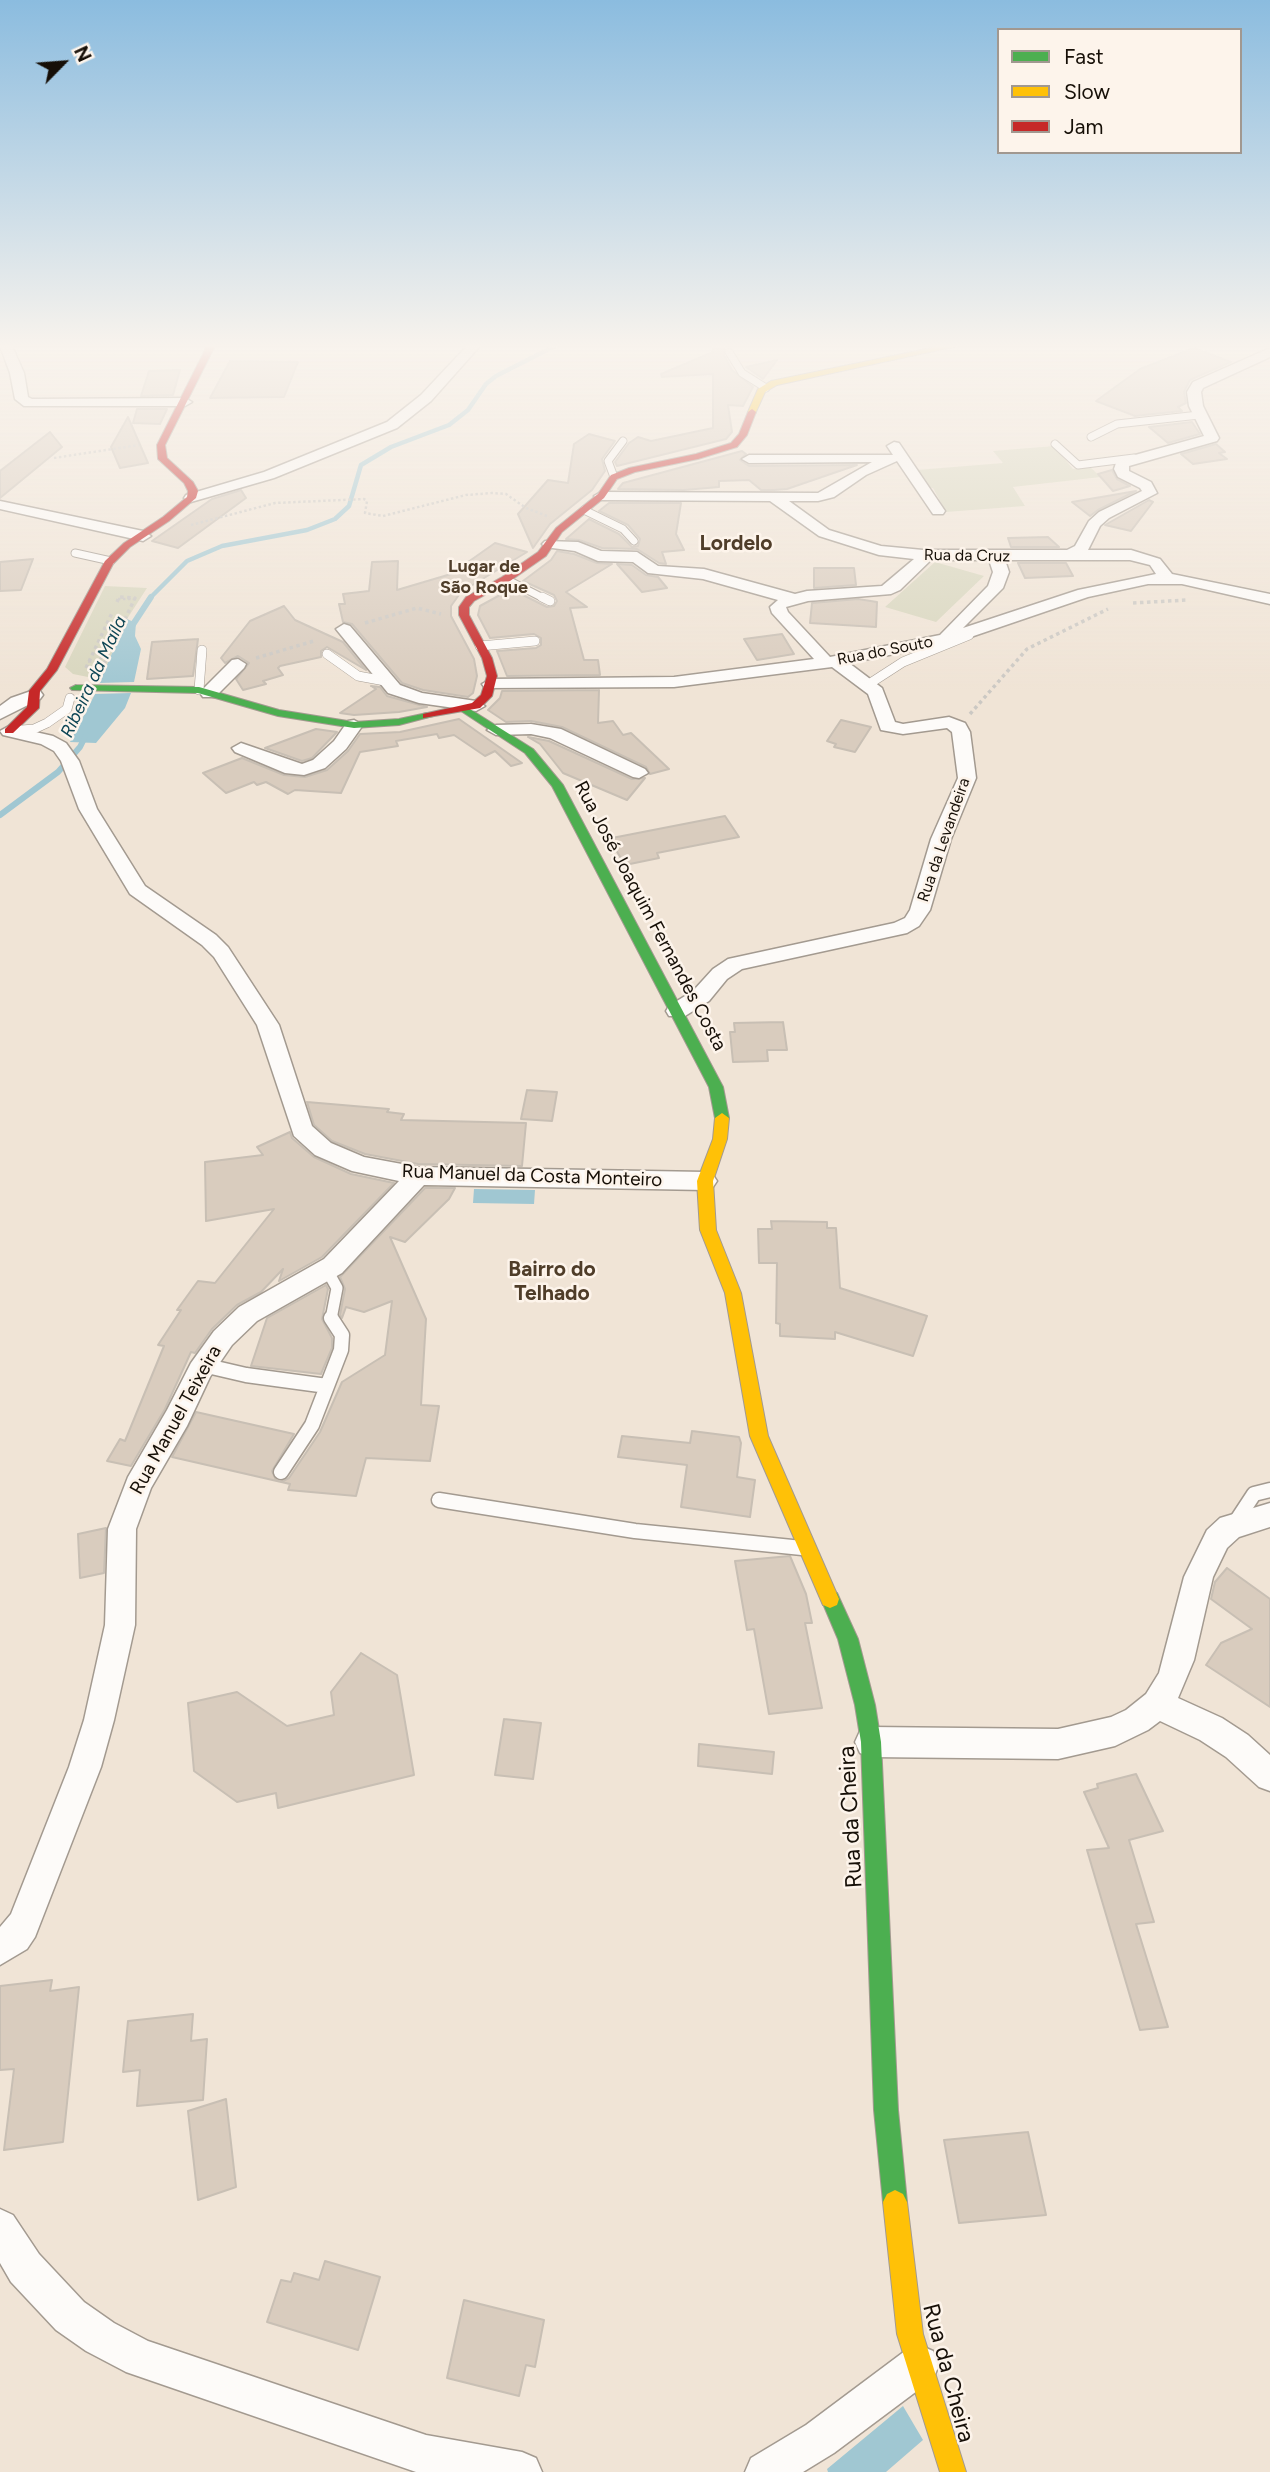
<!DOCTYPE html>
<html>
<head>
<meta charset="utf-8">
<style>
	body { margin:0 }
	#map { position:relative; width:1270px; height:2472px; overflow:hidden; background:#f0e4d6; font-family:Figtree,sans-serif }
	canvas { display:block }
	.legend { position:absolute; left:997px; top:28px; width:245px; height:126px; box-sizing:border-box; background:#fdf4eb; border:2px solid #a19890; margin:0; padding:9px 12px; list-style:none; font-size:21px; color:#160f07 }
	.legend li { display:flex; align-items:center; gap:14px; height:35px }
	.legend b { width:35px; border:2px solid #a19890 }
	.north { position:absolute; left:28px; top:28px; width:70px; height:70px; -webkit-text-stroke:5px #fdf4eb; paint-order:stroke; rotate:65deg; font-size:19px; font-weight:700; line-height:28px; text-align:center; color:#160f07 }
	.north::after { content:''; display:block; margin:auto; width:24px; height:32px; background:#160f07; clip-path:polygon(50% 0,100% 100%,50% 72%,0 100%) }
</style>
</head>
<body>
<div id="map">
<canvas width="1270" height="2472"></canvas>
<ul class="legend">
<li><b style="height:9px;background:#4caf50"></b>Fast</li>
<li><b style="height:9px;background:#ffc107"></b>Slow</li>
<li><b style="height:9px;background:#c62828"></b>Jam</li>
</ul>
<div class="north">N</div>
</div>
<script>
const ctx = document.querySelector('canvas').getContext('2d');
ctx.lineJoin = 'round';
function paint(path, color) {
  ctx.fillStyle = color;
  ctx.fill(path, 'evenodd');
}
function poly(rows) {
  const path = new Path2D();
  for (const r of rows) {
    path.moveTo(r[0], r[1]);
    for (let i = 2; i < r.length; i += 2) path.lineTo(r[i], r[i + 1]);
  }
  return path;
}
function stroke(path, color, width, dash) {
  ctx.strokeStyle = color;
  ctx.lineWidth = width;
  ctx.lineCap = dash ? 'butt' : 'round';
  ctx.setLineDash(dash || []);
  ctx.stroke(path);
}
function drawText(font, color, halo, rows, align = 'center') {
  ctx.font = font + ' Figtree,sans-serif';
  ctx.lineWidth = 5;
  ctx.setLineDash([]);
  ctx.textBaseline = 'middle';
  ctx.strokeStyle = halo;
  ctx.fillStyle = color;
  for (const [text, x, y, turn = 0] of rows) {
    ctx.save();
    ctx.translate(x, y);
    ctx.rotate((+turn || 0) * Math.PI / 180);
    ctx.textAlign = isNaN(turn) ? turn : align;
    if (halo) ctx.strokeText(text, 0, 0);
    ctx.fillText(text, 0, 0);
    ctx.restore();
  }
}
const green = poly([
	[1054,446,1073,469,1090,467,1101,477,1013,487,1025,506,946,512,933,488,929,488,917,470,1003,463,993,451],
	[935,562,984,576,936,622,885,607],
	[105,586,147,588,127,619,99,683,93,678,73,674,65,667]
]);
const water = poly([
	[127,619,136,623,135,636,141,649,134,682,99,683],
	[131,693,125,708,96,743,70,742,95,694],
	[474,1189,535,1190,534,1204,473,1203],
	[903,2406,923,2440,886,2472,828,2472,827,2469]
]);
const streamFar1 = poly([
	[149,599,187,561,222,546,307,530,335,519,349,506,361,465,391,447,449,425,468,410,486,384,496,376,555,346]
]);
const stream = poly([
	[130,629,151,597],
	[0,815,58,772,80,747,86,735]
]);
const building = poly([
	[713,346,724,346,724,355,732,370,753,387,743,406,728,405,732,432,726,439,617,466,615,462,629,443,638,437,651,441,713,428,713,374,662,377,661,374,713,352,713,346],
	[1194,348,1231,362,1190,380,1184,392,1186,403,1178,407,1182,411,1135,416,1096,401,1140,369,1194,348],
	[777,360,763,379,746,367,777,360],
	[230,361,298,362,284,397,210,398,230,361],
	[180,370,173,395,141,396,149,371,180,370],
	[137,409,167,409,160,424,133,423,137,409],
	[128,417,148,463,120,468,111,447,128,417],
	[1192,422,1200,434,1168,443,1149,427,1192,422],
	[50,432,62,447,0,498,0,471,50,432],
	[589,434,615,441,602,459,605,471,592,490,550,524,533,548,518,514,548,480,568,483,574,444,589,434],
	[1216,444,1225,452,1219,453,1227,459,1193,464,1181,454,1216,444],
	[742,451,746,454,740,460,749,466,857,465,787,489,774,490,761,490,749,480,719,481,719,487,684,490,618,489,623,483,742,451],
	[1112,470,1117,479,1130,486,1113,491,1098,474,1112,470],
	[241,490,246,498,178,548,152,541,212,499,241,490],
	[1136,491,1098,510,1090,516,1072,502,1136,491],
	[1149,500,1153,502,1131,531,1105,525,1149,500],
	[609,503,681,503,676,534,684,550,662,552,666,564,659,563,637,549,602,548,579,540,566,539,589,519,619,534,632,547,638,546,640,539,628,525,599,511,609,503],
	[1048,537,1059,547,1011,547,1008,538,1048,537],
	[495,543,527,552,461,592,451,606,451,616,474,659,477,676,473,693,468,697,423,690,402,683,352,624,343,622,339,604,345,604,343,594,369,591,372,562,398,561,397,590,451,574,495,543],
	[557,551,574,554,597,563,612,564,566,592,587,607,570,608,584,660,598,660,600,675,507,676,497,651,536,648,541,645,541,638,534,634,490,638,478,615,480,606,511,589,547,607,554,606,557,601,554,595,523,581,551,560,557,551],
	[33,559,21,590,0,591,0,562,33,559],
	[1018,563,1066,563,1073,576,1025,578,1018,563],
	[617,564,632,565,646,575,658,577,667,588,642,592,617,564],
	[814,568,854,568,856,585,814,588,814,568],
	[858,599,877,602,876,627,810,623,812,603,858,599],
	[284,606,295,620,343,642,366,670,327,647,321,651,321,657,280,666,278,668,283,675,263,681,266,684,243,690,236,679,249,663,238,656,225,663,221,658,250,621,284,606],
	[782,634,794,654,757,660,744,639,782,634],
	[198,639,193,676,147,679,152,642,198,639],
	[371,686,380,687,387,696,427,707,399,712,354,715,340,713,376,689,371,686],
	[599,690,598,723,613,721,623,735,631,733,669,769,650,774,646,767,562,727,531,721,506,722,488,710,500,698,502,691,599,690],
	[459,719,522,763,511,766,495,751,485,756,454,735,439,738,437,734,396,741,398,746,360,752,341,793,295,790,288,794,266,782,257,785,254,782,226,793,203,773,242,758,284,775,305,777,327,770,348,751,360,734,400,732,459,719],
	[841,720,871,727,855,752,834,747,836,744,827,741,841,720],
	[316,729,337,732,312,758,302,761,265,748,316,729],
	[528,737,549,741,632,779,645,778,627,800,563,773,540,744,528,737],
	[725,816,739,837,657,853,659,858,625,865,613,845,615,844,612,838,725,816],
	[783,1022,787,1050,767,1050,768,1061,733,1062,730,1032,735,1032,734,1023,783,1022],
	[527,1090,557,1092,552,1121,521,1119,527,1090],
	[307,1102,389,1109,387,1112,404,1114,401,1120,526,1123,522,1166,418,1164,365,1154,332,1141,314,1125,307,1102],
	[290,1132,292,1138,314,1157,351,1174,394,1183,322,1257,279,1281,283,1269,261,1292,237,1305,212,1329,195,1353,191,1352,165,1409,131,1466,107,1461,120,1439,125,1441,164,1346,158,1345,181,1310,177,1310,198,1281,215,1283,274,1209,206,1221,205,1162,263,1155,257,1147,290,1132],
	[425,1188,455,1188,449,1199,405,1242,390,1237,426,1319,421,1405,439,1406,430,1461,366,1458,356,1496,288,1490,290,1484,172,1457,196,1412,294,1434,272,1471,276,1480,281,1482,289,1478,320,1432,342,1382,385,1355,392,1301,364,1312,346,1307,342,1318,340,1315,345,1289,340,1277,425,1188],
	[771,1221,827,1222,827,1228,836,1228,840,1288,927,1316,913,1356,835,1332,835,1339,780,1336,780,1324,776,1323,777,1263,759,1263,758,1229,772,1229,771,1221],
	[326,1285,328,1289,322,1319,332,1338,332,1348,321,1374,251,1366,267,1318,326,1285],
	[692,1431,739,1437,741,1443,737,1477,755,1480,750,1517,681,1507,687,1465,618,1457,622,1436,690,1443,692,1431],
	[106,1528,104,1573,80,1578,78,1534,106,1528],
	[790,1556,806,1594,812,1623,805,1623,822,1708,769,1714,754,1629,747,1630,735,1561,790,1556],
	[1227,1568,1270,1599,1270,1707,1206,1665,1221,1643,1252,1629,1211,1599,1215,1582,1227,1568],
	[361,1653,397,1675,414,1775,278,1808,276,1793,237,1802,194,1771,188,1703,237,1692,287,1726,334,1715,331,1692,361,1653],
	[504,1719,541,1723,533,1779,495,1775,504,1719],
	[699,1744,774,1752,772,1774,698,1766,699,1744],
	[1136,1774,1163,1831,1129,1840,1154,1922,1136,1924,1168,2027,1140,2030,1087,1850,1109,1848,1084,1792,1098,1788,1097,1784,1136,1774],
	[52,1980,50,1991,79,1987,63,2142,4,2150,14,2069,0,2070,0,1986,52,1980],
	[193,2014,191,2041,207,2039,203,2100,137,2106,140,2070,123,2072,128,2021,193,2014],
	[226,2099,236,2187,198,2200,188,2111,226,2099],
	[1028,2132,1046,2215,959,2223,944,2140,1028,2132],
	[325,2261,380,2277,358,2350,267,2322,281,2280,291,2282,294,2273,319,2280,325,2261],
	[464,2300,544,2320,535,2367,526,2365,519,2396,447,2378,464,2300]
]);
const pathFar1 = poly([
	[54,458,139,445],
	[191,525,275,503,364,499,367,501,365,513,383,516,466,495,492,493,506,494,526,508,547,516],
	[118,599,135,599]
]);
const path = poly([
	[1133,603,1187,600],
	[365,623,417,608,441,614],
	[256,658,314,641],
	[88,661,100,661,103,653,108,653],
	[86,668,112,613],
	[101,670,135,598,119,597,117,602],
	[970,714,1027,649,1108,609]
]);
const laneFar3 = poly([
	[729,352,742,373,766,388],
	[1091,437,1117,424,1199,415],
	[1055,444,1078,465,1134,458],
	[614,477,608,461,623,441],
	[584,510,623,529,634,541],
	[75,553,111,561],
	[506,579,545,599]
]);
const laneFar2 = poly([
	[542,597,550,601],
	[480,646,535,641],
	[327,654,358,676,385,681],
	[869,684,903,662,969,635],
	[199,690,202,650],
	[10,731,34,729,47,723,67,709,70,698]
]);
const laneFar1 = poly([
	[327,1270,337,1288,331,1319]
]);
const lane = poly([
	[203,1365,246,1375,327,1386],
	[281,1472,312,1425,341,1350,342,1335,331,1318],
	[439,1500,635,1531,802,1548],
	[1233,1526,1254,1494,1270,1490]
]);
const street = poly([
	[0,346,12,346,24,373,28,397,32,399,185,398,192,402,185,406,24,406,15,399,10,373,0,346],
	[467,346,480,346,431,401,397,428,274,478,191,502,184,498,186,495,264,472,387,422,421,395,467,346],
	[1270,348,1270,357,1203,388,1201,392,1203,406,1219,438,1217,441,1129,466,1129,471,1151,482,1157,493,1109,518,1100,526,1088,550,1131,550,1160,559,1172,574,1270,594,1270,604,1182,584,1148,584,1088,597,959,641,849,663,882,688,895,722,903,724,949,717,965,723,970,732,976,778,951,839,930,910,919,926,907,933,742,969,727,979,709,1001,685,1016,669,1016,666,1011,669,1006,693,991,713,969,728,959,894,923,905,918,910,910,931,839,958,778,952,732,947,728,903,734,881,730,868,694,832,667,674,687,485,688,482,684,491,679,674,677,814,659,772,613,770,607,778,600,703,579,648,573,633,562,598,561,575,551,545,547,542,544,545,541,578,542,601,551,637,552,658,566,704,569,795,594,807,591,882,586,914,559,879,555,819,536,770,501,601,500,594,496,601,492,818,493,872,462,749,463,742,459,749,455,893,455,887,446,894,442,899,443,945,511,943,514,933,514,897,461,866,475,834,497,818,501,789,501,829,530,881,546,923,550,1067,550,1075,546,1089,521,1099,512,1142,491,1140,488,1118,477,1114,469,1117,460,1204,436,1189,406,1187,392,1193,382,1270,348],
	[931,560,989,560,993,572,988,586,940,635,830,657,788,612,786,607,808,601,891,594,900,590,931,560],
	[1005,560,1130,560,1150,565,1156,574,1078,590,963,628,1003,588,1009,572,1005,560],
	[0,501,143,531,151,536,143,541,0,509,0,501],
	[344,624,350,626,400,685,422,693,476,701,485,706,476,711,419,703,388,693,336,629,344,624],
	[238,659,246,664,244,668,215,697,203,697,200,693,203,689,232,660,238,659],
	[34,690,40,691,43,695,40,699,0,719,0,706,11,698,34,690],
	[354,720,363,725,346,749,325,768,304,775,285,773,235,752,232,748,241,743,302,764,313,760,334,741,348,721,354,720],
	[531,724,561,729,645,769,648,773,639,778,633,777,550,738,531,734,496,735,487,730,496,725,531,724],
	[9,726,53,736,66,743,79,761,97,809,145,886,216,935,228,947,279,1025,312,1126,331,1143,364,1157,418,1167,705,1172,713,1175,717,1181,713,1187,705,1190,424,1185,342,1273,257,1321,232,1345,210,1377,187,1426,151,1488,136,1529,135,1625,114,1720,101,1767,35,1937,27,1949,0,1965,0,1927,11,1914,69,1767,84,1720,105,1625,108,1529,128,1477,167,1410,191,1363,214,1331,239,1307,324,1259,399,1181,352,1171,315,1155,294,1136,257,1025,214,957,202,945,130,894,79,809,61,761,54,751,41,744,3,735,0,731,9,726],
	[1270,1503,1270,1527,1239,1537,1227,1548,1213,1577,1194,1660,1178,1698,1222,1718,1248,1735,1270,1755,1270,1791,1259,1787,1226,1757,1200,1740,1160,1721,1148,1730,1115,1746,1058,1759,871,1757,860,1753,855,1742,860,1731,871,1727,1058,1729,1111,1717,1126,1710,1146,1694,1159,1673,1184,1577,1207,1530,1220,1518,1270,1503],
	[0,2209,13,2215,39,2254,84,2302,114,2323,148,2341,426,2435,522,2452,536,2458,542,2472,416,2472,126,2372,86,2351,56,2330,11,2282,0,2263,0,2209],
	[919,2345,933,2351,939,2365,933,2379,834,2453,803,2472,745,2472,751,2458,806,2425,905,2351,919,2345]
]);
const fast = poly([
	[76,685,199,687,279,710,354,722,399,719,427,713,433,716,399,725,354,728,278,716,198,693,72,690,70,688,76,685],
	[465,706,533,749,563,785,723,1087,729,1118,727,1122,717,1122,715,1118,709,1087,552,786,525,753,461,711,459,709,465,706],
	[830,1590,837,1593,858,1639,875,1705,881,1742,898,2110,907,2202,903,2210,895,2214,887,2210,883,2202,874,2110,861,1742,855,1705,838,1639,821,1599,823,1593,830,1590]
]);
const slow = poly([
	[941,346,957,346,777,385,765,392,755,414,748,412,758,389,771,381,941,346],
	[722,1113,729,1118,727,1139,713,1181,716,1230,741,1293,768,1436,839,1599,837,1605,830,1608,823,1605,750,1436,725,1293,700,1230,697,1181,713,1139,715,1118,722,1113],
	[895,2190,903,2194,907,2202,923,2334,966,2472,940,2472,897,2334,883,2202,887,2194,895,2190]
]);
const jam = poly([
	[207,346,215,346,165,445,167,458,193,482,198,491,196,498,169,521,130,547,113,564,57,670,40,691,39,708,13,733,5,733,5,729,27,707,29,691,47,669,105,561,124,543,163,517,187,497,188,491,184,483,158,459,157,445,207,346],
	[752,409,756,412,747,435,737,447,698,459,635,472,617,479,604,498,562,532,546,556,510,581,474,601,469,607,469,615,492,658,497,676,492,696,480,708,423,718,423,714,472,703,481,695,487,676,482,658,459,615,459,607,466,597,502,577,538,552,556,528,598,494,611,475,629,468,696,454,731,443,739,434,748,412,752,409]
]);
const farStreetnames = [
	["Rua da Cruz",967,556,1],
	["Rua do Souto",885,651,-11],
	["Rua da Levandeira",944,840,-71]
];
const farNeighbourhoodnames = [
	["Lugar de",484,567],
	["São Roque",484,588]
];
const farWaternames = [
	["Ribeira da Maíla",94,677,-65]
];
const streetNames = [
	["Rua José Joaquim Fernandes Costa",650,916,62],
	["Rua Manuel da Costa Monteiro",532,1176,2],
	["Rua Manuel Teixeira",176,1420,-61]
];
const farDistrictnames = [
	["Lordelo",736,544]
];
const neighbourhoodNames = [
	["Bairro do",552,1270],
	["Telhado",552,1294]
];
const nearStreetnames = [
	["Rua da Cheira",851,1817,-93],
	["Rua da Cheira",948,2373,75]
];
paint(green, '#d8d6be');
paint(water, '#a0c7d2');
stroke(streamFar1, '#a0c7d2', 4.5);
stroke(stream, '#a0c7d2', 6);
paint(building, '#d9ccbe');
stroke(building, '#c8bfb4', 2);
stroke(laneFar3, '#a39a90', 9);
stroke(laneFar2, '#a39a90', 10);
stroke(laneFar1, '#a39a90', 14);
stroke(lane, '#a39a90', 17);
stroke(street, '#a39a90', 3);
stroke(fast, '#a39a90', 2);
stroke(slow, '#a39a90', 2);
stroke(jam, '#a39a90', 2);
stroke(pathFar1, '#cbc8c3', 2.5, [2.5, 2.5]);
stroke(path, '#cbc8c3', 3.5, [3.5, 3.5]);
stroke(laneFar3, '#fdfbf9', 7);
stroke(laneFar2, '#fdfbf9', 9);
stroke(laneFar1, '#fdfbf9', 11);
stroke(lane, '#fdfbf9', 14);
paint(street, '#fdfbf9');
paint(fast, '#4caf50');
paint(slow, '#ffc107');
paint(jam, '#c62828');
const sky = ctx.createLinearGradient(0, 0, 0, 692);
sky.addColorStop(0, '#8bbcdf');
sky.addColorStop(0.5, '#f8f3ed');
sky.addColorStop(1, '#f8f3ed00');
ctx.fillStyle = sky;
ctx.fillRect(0, 0, 1270, 692);
drawText('16px', '#160f07', '#fdf4eb', farStreetnames);
drawText('bold 18px', '#4f3d29', '#fdf4eb', farNeighbourhoodnames);
drawText('italic 18px', '#0e4655', '#fdf4eb', farWaternames);
drawText('19px', '#160f07', '#fdf4eb', streetNames);
drawText('bold 21px', '#4f3d29', '#fdf4eb', farDistrictnames);
drawText('bold 21px', '#4f3d29', '#fdf4eb', neighbourhoodNames);
drawText('23px', '#160f07', '#fdf4eb', nearStreetnames);
</script>
</body>
</html>
